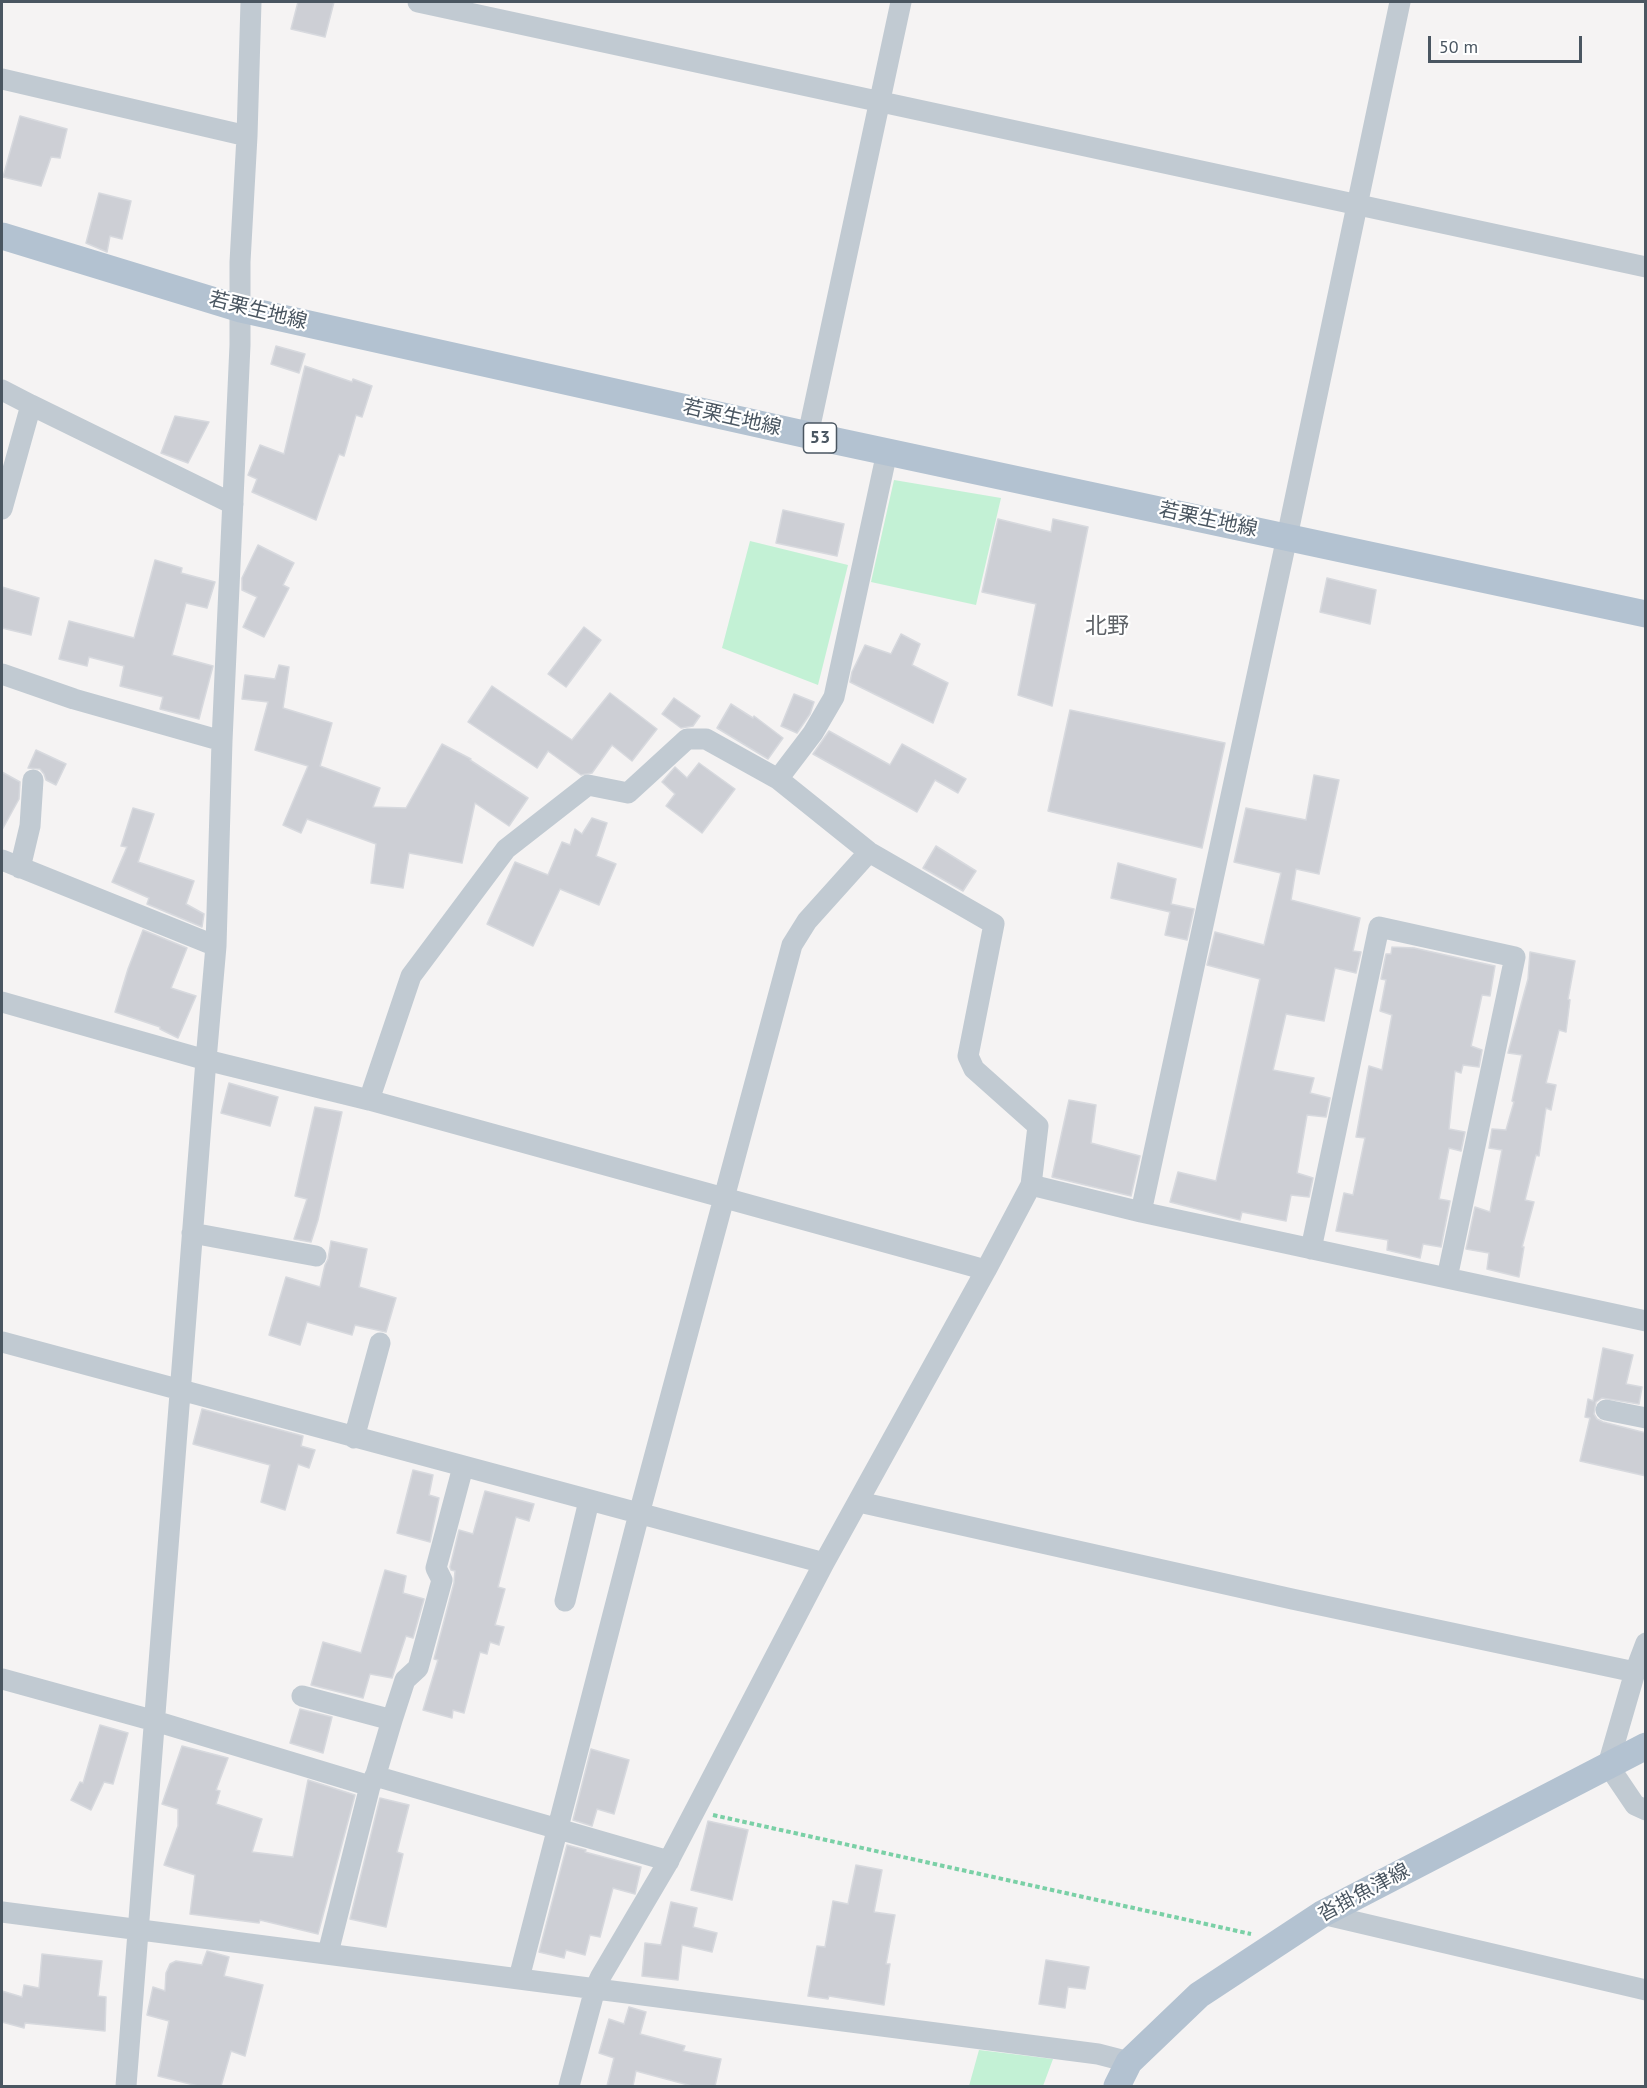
<!DOCTYPE html>
<html>
<head>
<meta charset="utf-8">
<style>
	body { margin:0 }
	#map { position:relative; width:1647px; height:2088px; overflow:hidden; background:#f5f3f3; font-family:"PT Sans",sans-serif }
	canvas { display:block }
	.frame { position:absolute; inset:0; border:3px solid #4a5661; pointer-events:none }
	.scale { position:absolute; left:1428px; top:36px; width:154px; height:27px; box-sizing:border-box; border:3px solid #4a5661; border-top:0; padding-left:8px; font-size:18px; line-height:21px; white-space:nowrap; color:#4a5661; -webkit-text-stroke:4px #fff; paint-order:stroke }
</style>
</head>
<body>
<div id="map">
<canvas width="1647" height="2088"></canvas>
<div class="frame"></div>
<div class="scale">50 m</div>
</div>
<script>
const ctx = document.querySelector('canvas').getContext('2d');
ctx.lineJoin = 'round';
function paint(path, color) {
  ctx.fillStyle = color;
  ctx.fill(path, 'evenodd');
}
function poly(rows) {
  const path = new Path2D();
  for (const r of rows) {
    path.moveTo(r[0], r[1]);
    for (let i = 2; i < r.length; i += 2) path.lineTo(r[i], r[i + 1]);
  }
  return path;
}
function stroke(path, color, width, dash) {
  ctx.strokeStyle = color;
  ctx.lineWidth = width;
  ctx.lineCap = dash ? 'butt' : 'round';
  ctx.setLineDash(dash || []);
  ctx.stroke(path);
}
function drawText(font, color, halo, rows, align = 'center') {
  ctx.font = font + ' "PT Sans","Noto Sans JP",sans-serif';
  ctx.lineWidth = 4.5;
  ctx.setLineDash([]);
  ctx.textBaseline = 'middle';
  ctx.strokeStyle = halo;
  ctx.fillStyle = color;
  for (const [text, x, y, turn = 0] of rows) {
    ctx.save();
    ctx.translate(x, y);
    ctx.rotate((+turn || 0) * Math.PI / 180);
    ctx.textAlign = isNaN(turn) ? turn : align;
    if (halo) ctx.strokeText(text, 0, 0);
    ctx.fillText(text, 0, 0);
    ctx.restore();
  }
}
const green = poly([
	[894,480,1001,498,976,605,871,582],
	[750,541,848,565,818,685,722,648],
	[979,2050,1053,2059,1043,2086,969,2086]
]);
const building = poly([
	[298,2,334,2,325,37,291,29,298,2],
	[20,116,67,129,60,158,51,157,41,186,3,177,20,116],
	[99,193,131,201,122,239,110,236,107,252,86,243,99,193],
	[276,346,305,354,299,373,271,364,276,346],
	[305,366,352,382,353,379,372,386,362,417,356,415,344,456,339,454,316,520,252,492,257,479,248,475,260,445,284,454,305,366],
	[175,416,209,422,188,463,161,453,175,416],
	[783,510,844,524,837,556,776,543,783,510],
	[998,519,1051,532,1053,519,1088,527,1052,706,1018,695,1036,604,982,592,998,519],
	[258,545,294,563,283,585,289,588,264,637,243,627,257,597,242,590,242,578,258,545],
	[155,560,182,568,181,573,215,582,207,608,186,603,172,655,213,666,199,719,160,709,163,697,120,686,124,666,89,657,87,666,59,659,69,621,134,638,155,560],
	[1327,578,1376,590,1370,624,1320,612,1327,578],
	[2,587,39,598,31,635,2,628,2,587],
	[584,627,601,640,566,687,548,674,584,627],
	[901,634,920,644,912,665,948,683,933,723,850,682,852,672,865,645,891,654,901,634],
	[279,665,289,667,283,708,332,723,320,766,380,788,373,807,406,808,442,744,471,759,470,760,528,798,509,826,475,803,462,863,409,853,403,888,371,883,376,844,307,819,301,833,283,825,308,766,255,750,268,702,242,699,245,675,275,679,279,665],
	[492,686,572,740,610,693,657,729,632,761,612,745,592,773,581,775,548,751,537,768,468,722,492,686],
	[794,694,814,702,810,714,797,733,781,726,794,694],
	[674,698,700,716,693,726,681,728,662,714,674,698],
	[731,704,753,718,754,716,783,738,768,759,717,728,731,704],
	[1070,710,1225,743,1202,848,1048,811,1070,710],
	[829,731,890,765,902,744,966,779,958,793,935,780,917,812,813,754,829,731],
	[36,750,66,764,56,785,46,780,44,774,40,769,28,768,36,750],
	[699,763,735,789,702,833,666,806,675,794,662,782,675,767,687,778,699,763],
	[2,772,20,782,19,799,2,830,2,772],
	[1314,775,1339,780,1319,874,1296,869,1291,900,1360,918,1353,951,1361,952,1356,973,1335,968,1324,1021,1286,1014,1273,1070,1314,1078,1310,1093,1330,1098,1326,1117,1307,1115,1297,1173,1313,1178,1309,1197,1291,1195,1286,1221,1242,1212,1240,1220,1170,1202,1178,1172,1216,1181,1260,979,1207,965,1215,932,1264,945,1281,873,1234,862,1246,808,1306,820,1314,775],
	[133,808,154,814,138,862,194,881,186,904,204,914,202,927,147,904,149,898,112,882,127,847,121,846,133,808],
	[592,818,607,823,596,856,616,864,599,905,560,889,533,946,487,924,515,862,548,875,562,842,570,845,575,829,582,834,592,818],
	[936,846,976,871,963,891,923,868,936,846],
	[1118,863,1176,879,1171,904,1194,909,1187,940,1165,935,1170,912,1111,898,1118,863],
	[143,930,187,948,171,988,196,996,178,1038,160,1029,160,1027,115,1012,128,969,143,930],
	[1392,947,1414,948,1495,966,1490,996,1482,995,1471,1046,1482,1050,1479,1067,1463,1065,1461,1073,1455,1071,1449,1129,1465,1132,1461,1151,1449,1148,1439,1199,1450,1201,1441,1247,1423,1244,1420,1258,1387,1250,1388,1240,1336,1231,1344,1193,1353,1195,1365,1138,1356,1137,1369,1066,1382,1070,1392,1015,1380,1011,1386,980,1381,979,1386,954,1391,954,1392,947],
	[1530,952,1575,961,1568,999,1570,1000,1566,1032,1559,1030,1546,1083,1556,1085,1551,1110,1546,1108,1539,1156,1536,1155,1525,1200,1534,1202,1522,1247,1524,1247,1519,1277,1487,1269,1489,1253,1466,1249,1475,1207,1490,1212,1502,1150,1489,1148,1492,1129,1506,1130,1514,1102,1512,1101,1522,1055,1508,1053,1528,979,1530,952],
	[229,1083,278,1097,270,1126,221,1113,229,1083],
	[1069,1100,1096,1105,1091,1143,1140,1156,1131,1196,1052,1177,1069,1100],
	[315,1107,342,1112,318,1220,311,1242,294,1239,307,1199,295,1196,315,1107],
	[331,1241,367,1249,359,1287,396,1298,386,1332,355,1325,352,1335,307,1322,300,1345,269,1335,286,1277,320,1287,325,1265,328,1259,331,1241],
	[1603,1348,1633,1355,1626,1384,1642,1387,1639,1404,1602,1398,1596,1402,1594,1414,1597,1419,1603,1422,1646,1433,1646,1476,1580,1461,1590,1418,1585,1417,1588,1399,1593,1401,1603,1348],
	[202,1409,303,1436,301,1446,315,1450,309,1468,298,1464,285,1510,261,1502,270,1465,193,1444,202,1409],
	[413,1470,433,1475,429,1495,439,1498,430,1542,397,1533,413,1470],
	[485,1491,534,1504,529,1521,516,1517,498,1587,505,1589,495,1625,504,1627,499,1645,490,1642,487,1654,480,1652,464,1713,453,1710,452,1718,423,1710,438,1660,434,1659,454,1583,455,1571,451,1570,450,1567,459,1530,473,1534,485,1491],
	[385,1570,406,1576,403,1593,424,1599,413,1638,406,1636,392,1678,370,1674,363,1698,311,1685,323,1642,361,1653,385,1570],
	[300,1709,332,1717,323,1753,290,1743,300,1709],
	[100,1725,128,1733,113,1784,104,1782,91,1810,71,1800,80,1782,83,1783,100,1725],
	[182,1746,228,1758,216,1790,220,1791,216,1804,262,1819,252,1852,293,1857,308,1780,355,1795,318,1934,260,1920,259,1923,190,1914,195,1875,164,1865,178,1826,178,1809,162,1804,182,1746],
	[591,1749,629,1760,614,1814,597,1809,592,1826,573,1820,591,1749],
	[380,1798,409,1805,397,1852,403,1854,386,1927,350,1919,380,1798],
	[708,1821,748,1830,732,1900,691,1890,708,1821],
	[567,1845,586,1850,585,1852,641,1867,635,1894,613,1888,600,1937,590,1935,585,1955,566,1950,564,1958,539,1952,567,1845],
	[856,1865,882,1870,874,1912,895,1915,886,1964,890,1964,884,2005,829,1996,828,1999,808,1996,817,1946,825,1947,833,1901,848,1904,856,1865],
	[671,1902,697,1908,693,1927,717,1933,712,1952,682,1945,678,1980,642,1976,645,1943,661,1945,671,1902],
	[207,1951,229,1957,224,1976,263,1985,245,2056,231,2051,221,2086,198,2086,158,2076,169,2021,147,2015,153,1987,165,1991,166,1973,170,1964,176,1961,202,1965,207,1951],
	[42,1954,102,1961,98,1996,106,1997,105,2031,25,2023,24,2028,2,2022,2,1991,22,1997,24,1985,39,1988,42,1954],
	[1046,1960,1089,1967,1085,1989,1068,1987,1065,2008,1039,2004,1046,1960],
	[629,2007,646,2012,640,2034,685,2046,683,2051,721,2059,715,2086,692,2086,636,2071,633,2086,607,2086,614,2058,599,2053,609,2019,624,2024,629,2007]
]);
const path = poly([
	[713,1815,1251,1934]
]);
const minor = poly([
	[418,2,1646,267],
	[2,79,247,136],
	[2,390,31,405,2,509],
	[31,405,233,504],
	[808,435,901,2],
	[2,674,74,699,222,741],
	[2,860,216,946],
	[20,868,30,826,33,780],
	[2,1002,206,1060,369,1100,986,1270,1031,1185,1038,1126,974,1069,968,1056,994,924,869,852,778,779,813,733,834,697,887,452],
	[369,1100,411,976,506,849,588,785,628,793,687,739,706,739,778,779],
	[1031,1185,1141,1212,1646,1321],
	[1141,1212,1287,537,1400,2],
	[192,1233,316,1256],
	[1311,1249,1379,927,1515,957,1447,1278],
	[2,1342,824,1563],
	[1606,1410,1646,1418],
	[354,1438,380,1343],
	[859,1502,1292,1599,1635,1672],
	[565,1601,589,1501],
	[1646,1643,1635,1672,1608,1765,1635,1805,1646,1810],
	[2,1679,155,1721,370,1786],
	[302,1696,392,1720,376,1774,370,1786,328,1953],
	[392,1720,405,1680,418,1668,442,1580,436,1568,463,1467],
	[375,1776,669,1861],
	[2,1912,1098,2054,1129,2062],
	[1322,1914,1646,1990],
	[519,1978,639,1514,792,945,807,921,869,852],
	[126,2086,206,1060,216,946,222,741,240,345,240,262,247,136,251,2],
	[569,2086,595,1989,601,1976,667,1864,824,1563,986,1270]
]);
const major = poly([
	[2,236,241,309,808,435,1646,614],
	[1117,2086,1129,2062,1199,1995,1322,1914,1646,1746]
]);
const shields = [
	[820,438,33]
];
const shieldNames = [
	["53",820,438]
];
const streetNames = [
	["若栗生地線",258,311,14],
	["若栗生地線",732,418,13],
	["若栗生地線",1208,520,12],
	["沓掛魚津線",1364,1893,-28]
];
const quarterNames = [
	["北野",1107,627]
];
paint(green, '#c3f1d5');
paint(building, '#cdcfd5');
stroke(building, '#d7d9de', 1.5);
stroke(path, '#7ad0a6', 4, [4.5, 3]);
stroke(minor, '#c1cad2', 21);
stroke(major, '#b3c2d1', 27);
for (const [x, y, w] of shields) {
  const box = new Path2D();
  box.roundRect(x - w / 2, y - 15, w, 30, 4.5);
  ctx.fillStyle = '#fff';
  ctx.fill(box);
  stroke(box, '#4a5661', 1.5);
}
drawText('bold 18px', '#4a5661', null, shieldNames);
drawText('20px', '#4a5661', '#fff', streetNames);
drawText('22px', '#5f6368', '#fff', quarterNames);
</script>
</body>
</html>
